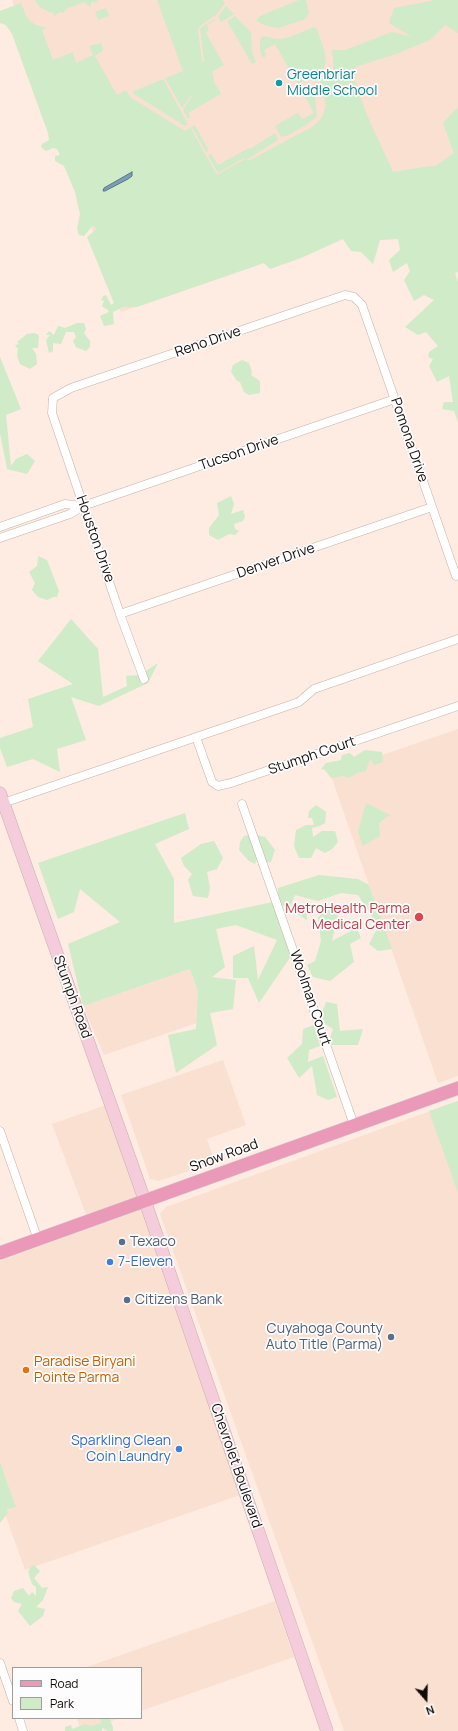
<!DOCTYPE html>
<html>
<head>
<meta charset="utf-8">
<style>
	body { margin:0 }
	#map { position:relative; width:458px; height:1731px; overflow:hidden; background:#feebe1; font-family:Manrope,sans-serif }
	canvas { display:block }
	.legend { position:absolute; left:12px; top:1667px; width:130px; height:52px; box-sizing:border-box; background:#fdfdfd; border:1px solid #9f9d9b; margin:0; padding:5px 7px; list-style:none; font-size:12px; color:#120c09 }
	.legend li { display:flex; align-items:center; gap:8px; height:20px }
	.legend b { width:20px; border:1px solid #9f9d9b }
	.north { position:absolute; left:406px; top:1679px; width:40px; height:40px; -webkit-text-stroke:3px #fdfdfd; paint-order:stroke; rotate:160deg; font-size:11px; font-weight:700; line-height:16px; text-align:center; color:#120c09 }
	.north::after { content:''; display:block; margin:auto; width:14px; height:18px; background:#120c09; clip-path:polygon(50% 0,100% 100%,50% 72%,0 100%) }
</style>
</head>
<body>
<div id="map">
<canvas width="458" height="1731"></canvas>
<ul class="legend">
<li><b style="height:5px;background:#ea9ab8"></b>Road</li>
<li><b style="height:11px;background:#cfebc8"></b>Park</li>
</ul>
<div class="north">N</div>
</div>
<script>
const ctx = document.querySelector('canvas').getContext('2d');
ctx.lineJoin = 'round';
function paint(path, color) {
  ctx.fillStyle = color;
  ctx.fill(path, 'evenodd');
}
function poly(rows) {
  const path = new Path2D();
  for (const r of rows) {
    path.moveTo(r[0], r[1]);
    for (let i = 2; i < r.length; i += 2) path.lineTo(r[i], r[i + 1]);
  }
  return path;
}
function stroke(path, color, width, dash) {
  ctx.strokeStyle = color;
  ctx.lineWidth = width;
  ctx.lineCap = dash ? 'butt' : 'round';
  ctx.setLineDash(dash || []);
  ctx.stroke(path);
}
function drawText(font, color, halo, rows, align = 'center') {
  ctx.font = font + ' Manrope,sans-serif';
  ctx.lineWidth = 3.5;
  ctx.setLineDash([]);
  ctx.textBaseline = 'middle';
  ctx.strokeStyle = halo;
  ctx.fillStyle = color;
  for (const [text, x, y, turn = 0] of rows) {
    ctx.save();
    ctx.translate(x, y);
    ctx.rotate((+turn || 0) * Math.PI / 180);
    ctx.textAlign = isNaN(turn) ? turn : align;
    if (halo) ctx.strokeText(text, 0, 0);
    ctx.fillText(text, 0, 0);
    ctx.restore();
  }
}
const built = poly([
	[12,0,458,0,458,180,394,218,121,312],
	[458,729,458,1076,438,1083,330,773],
	[190,969,208,1019,104,1055,83,1006],
	[223,1060,246,1125,207,1139,215,1162,159,1181,150,1179,121,1095],
	[458,1101,458,1731,344,1731,160,1214,166,1207],
	[106,1105,140,1197,87,1217,52,1124],
	[144,1208,240,1495,25,1570,4,1511,16,1507,0,1462,0,1261],
	[275,1601,294,1657,141,1711,141,1668,84,1668],
	[77,1718,120,1718,83,1731,81,1731]
]);
const green = poly([
	[35,0,98,0,95,3,92,1,90,7,84,2,68,8,63,13,60,12,54,16,53,12,51,13,40,7],
	[157,0,222,0,225,3,217,14,200,26,198,31,202,61,204,61,200,29,203,26,215,19,215,20,207,25,209,30,206,33,224,65,211,72,213,73,214,82,221,94,188,113,190,117,188,119,183,110,193,94,192,94,182,108,165,78,183,71],
	[299,0,306,0,309,13,305,19,279,28,267,26,256,21,260,16],
	[435,0,458,0,458,33,445,25,430,40,396,54,355,67,352,74,367,115,393,172,437,165,454,153,443,123,457,108,458,109,458,272,455,273,458,282,458,423,454,411,442,409,444,402,453,402,449,376,437,382,429,366,433,359,428,357,429,352,438,346,426,332,418,335,405,327,434,300,424,295,414,301,404,280,410,271,407,263,393,272,389,260,400,250,398,239,380,240,373,264,361,252,351,251,343,239,301,258,270,269,264,263,137,307,123,307,113,312,114,324,104,326,100,316,109,312,107,309,104,308,102,306,104,301,101,300,103,296,106,295,111,305,114,303,87,237,97,229,93,225,84,236,79,235,77,229,80,214,75,192,64,166,55,161,55,156,60,155,57,149,53,148,46,151,41,147,42,144,49,140,48,133,12,34,6,25,0,23,0,11,21,3,26,16,31,22,36,25,47,28,42,30,53,60,73,52,76,63,93,55,89,46,101,43,103,50,95,56,117,95,126,90,130,97,185,131,195,125,209,151,206,152,193,129,191,129,217,175,245,159,244,158,218,173,208,156,211,154,218,165,249,148,250,149,275,133,278,140,246,160,250,160,312,127,322,118,326,105,320,80,334,71,332,50,345,50,392,32,412,37,389,23,394,8],
	[226,6,234,14,221,22,218,17],
	[106,8,109,16,98,20,95,12],
	[235,16,251,32,252,53,256,62,252,64,227,21],
	[314,27,317,29,324,49,326,61,323,70,298,84,275,44,264,50,266,56,263,58,260,51,260,39,263,36,277,39,287,38],
	[163,79,188,124,185,126,134,94,132,92],
	[304,88,315,96,317,116,306,125,288,135,281,137,275,126,298,113,302,119,314,113,301,89],
	[77,323,84,323,86,329,84,333,90,341,90,347,86,351,76,347,73,341,76,337,74,332,66,332,61,344,53,343,53,351,49,353,46,340,50,335,46,335,49,331,54,335,58,326,65,328],
	[34,333,39,335,38,348,32,348,36,354,37,364,30,369,20,364,17,356,18,349,15,345,19,344,17,342,27,334],
	[0,357,21,409,6,415,11,466,16,459,27,454,35,461,27,474,7,469,0,433],
	[242,360,249,363,252,372,251,375,260,381,260,393,249,395,244,392,240,382,237,381,231,372,233,365],
	[231,496,234,504,231,514,243,510,245,517,243,521,234,524,235,529,239,531,235,535,229,534,218,540,209,535,209,528,219,515,217,503],
	[38,556,47,560,59,591,57,597,53,597,47,600,38,597,32,590,35,583,29,572,37,566],
	[71,619,98,649,103,697,127,686,126,676,140,675,158,663,148,683,99,706,71,697,86,740,57,749,60,772,33,759,7,767,0,748,0,738,33,727,28,699,73,684,38,661],
	[365,750,382,752,383,762,374,765,370,759,366,771,357,773,349,778,343,776,331,778,325,770,321,769,326,763,341,760,342,755,350,753,354,757],
	[366,803,390,815,379,823,380,836,363,846,358,832],
	[316,805,326,812,325,823,320,826,312,828,313,837,322,831,335,831,338,842,332,849,325,853,316,848,311,858,299,858,294,846,296,830,306,825,314,825,312,818,308,818,309,811],
	[185,813,189,829,155,844,174,879,174,923,273,902,291,956,259,1003,248,978,233,978,233,956,254,946,258,980,277,940,236,925,216,929,225,967,212,977,236,980,233,1009,210,1013,217,1045,176,1073,168,1035,196,1029,198,992,190,969,83,1006,68,944,120,922,80,889,74,912,58,919,38,863],
	[252,834,265,837,275,850,271,862,262,863,258,855,255,864,249,861,239,850,240,842,244,836],
	[214,841,223,858,217,869,207,872,210,888,208,898,193,896,188,880,192,874,184,866,181,858,201,844],
	[319,875,358,879,369,885,392,949,378,951,369,944,378,927,358,895,341,893,318,901,295,895,291,905,307,908,307,920,278,903,278,888],
	[326,908,338,914,332,941,357,928,361,938,350,944,354,962,330,981,313,977,307,965,315,961,321,941,318,918],
	[326,1002,337,1004,340,1031,363,1029,358,1045,328,1045,333,1029,319,1020],
	[314,1025,320,1046,309,1050,308,1062,323,1056,337,1097,328,1100,317,1095,312,1066,299,1078,287,1058,302,1044,303,1029],
	[458,1101,458,1193,429,1111],
	[0,1462,16,1507,6,1510,8,1513,0,1523],
	[34,1565,40,1571,34,1578,42,1588,48,1587,43,1600,36,1607,45,1609,43,1616,30,1626,18,1611,22,1604,14,1602,11,1598,14,1591,23,1588,29,1596,32,1592,36,1596,36,1587,32,1584,28,1572,31,1566],
	[100,1718,109,1718,113,1727,113,1731,108,1731,102,1728,102,1731,65,1731,65,1727,71,1725,72,1729,85,1724,91,1726,101,1723]
]);
const water = poly([
	[132,172,132,176,128,179,105,191,103,191,104,188,132,172]
]);
const minor = poly([
	[0,527,65,504,83,506],
	[0,538,70,514,83,506,395,399],
	[120,614,432,507],
	[144,679,120,614,52,413,53,398,71,388,345,295,354,297,362,305,456,576],
	[196,737,212,782,218,786,231,783,458,706],
	[3,803,299,702,314,689,458,639],
	[242,804,354,1125],
	[0,1131,38,1240],
	[0,1663,13,1701],
	[19,1718,23,1731]
]);
const secondary = poly([
	[0,793,145,1201,327,1731]
]);
const primary = poly([
	[0,1253,458,1088]
]);
const markers = [
	[279,83,4,"#0f9aa8"],
	[419,917,5,"#e0444e"],
	[122,1242,4,"#5c6f8a"],
	[110,1262,4,"#3f7fe0"],
	[127,1300,4,"#5c6f8a"],
	[391,1337,4,"#5c6f8a"],
	[26,1370,4,"#e8710a"],
	[179,1449,4,"#3f7fe0"]
];
const cultureNames = [
	["Greenbriar",287,75],
	["Middle School",287,91]
];
const streetNames = [
	["Reno Drive",208,342,-19],
	["Pomona Drive",409,440,71],
	["Tucson Drive",239,453,-19],
	["Houston Drive",95,539,71],
	["Denver Drive",276,561,-19],
	["Stumph Court",312,756,-19],
	["Stumph Road",72,997,70],
	["Woolman Court",310,998,71],
	["Snow Road",224,1156,-20],
	["Chevrolet Boulevard",236,1466,71]
];
const healthNames = [
	["MetroHealth Parma",410,909],
	["Medical Center",410,925]
];
const serviceNames = [
	["Texaco",130,1242],
	["Citizens Bank",135,1300],
	["Cuyahoga County",383,1329,"right"],
	["Auto Title (Parma)",383,1345,"right"]
];
const shopNames = [
	["7-Eleven",118,1262],
	["Sparkling Clean",171,1441,"right"],
	["Coin Laundry",171,1457,"right"]
];
const foodNames = [
	["Paradise Biryani",34,1362],
	["Pointe Parma",34,1378]
];
paint(built, '#fae0d1');
paint(green, '#cfebc8');
paint(water, '#79a0b8');
stroke(water, '#5a7484', 1);
stroke(minor, '#c5b3a9', 9);
stroke(secondary, '#c5b3a9', 13);
stroke(primary, '#d4d3d3', 14);
stroke(minor, '#fff', 8);
stroke(secondary, '#f4ccdb', 12);
stroke(primary, '#ea9ab8', 13);
for (const [x, y, r, color] of markers) {
  const dot = new Path2D();
  dot.arc(x, y, r, 0, 2 * Math.PI);
  ctx.fillStyle = color;
  ctx.fill(dot);
  stroke(dot, '#fdfdfd', 1.5);
}
drawText('14px', '#0d838f', '#fdfdfd', cultureNames, 'left');
drawText('14px', '#120c09', '#fdfdfd', streetNames);
drawText('14px', '#be3a42', '#fdfdfd', healthNames, 'right');
drawText('14px', '#4e5e75', '#fdfdfd', serviceNames, 'left');
drawText('14px', '#366cbe', '#fdfdfd', shopNames, 'left');
drawText('14px', '#c56008', '#fdfdfd', foodNames, 'left');
</script>
</body>
</html>
